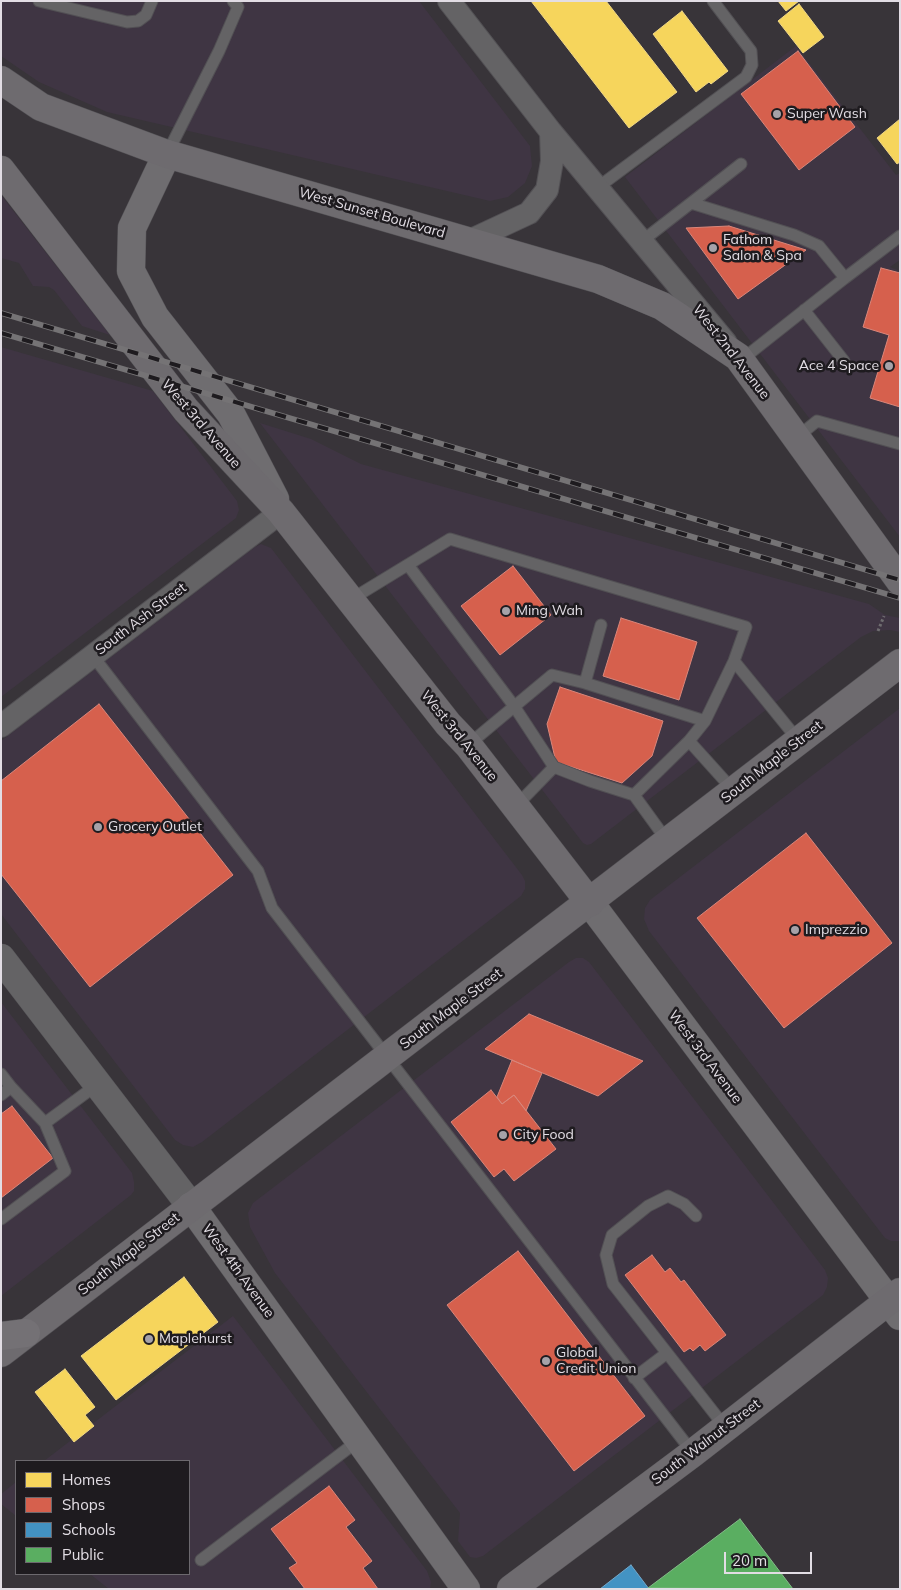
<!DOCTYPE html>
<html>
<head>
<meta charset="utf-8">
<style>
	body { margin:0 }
	#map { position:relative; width:901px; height:1590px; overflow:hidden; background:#383439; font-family:Mulish,sans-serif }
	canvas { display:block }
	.frame { position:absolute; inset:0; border:2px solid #e2dde4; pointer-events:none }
	.legend { position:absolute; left:15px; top:1460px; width:175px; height:115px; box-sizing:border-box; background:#1e1b1f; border:1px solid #6c696e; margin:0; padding:6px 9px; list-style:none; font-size:15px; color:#e2dde4 }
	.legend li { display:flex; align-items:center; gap:10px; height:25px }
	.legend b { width:25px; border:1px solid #6c696e }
	.scale { position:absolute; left:724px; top:1552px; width:88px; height:22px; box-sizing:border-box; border:2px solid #e2dde4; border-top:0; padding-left:6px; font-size:15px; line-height:18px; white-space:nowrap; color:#e2dde4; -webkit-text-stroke:4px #1e1b1f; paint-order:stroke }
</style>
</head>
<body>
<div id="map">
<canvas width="901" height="1590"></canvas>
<div class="frame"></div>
<ul class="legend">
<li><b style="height:14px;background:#f6d55c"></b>Homes</li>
<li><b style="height:14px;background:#d6604d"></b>Shops</li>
<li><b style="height:14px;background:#4393c3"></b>Schools</li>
<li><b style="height:14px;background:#5aae61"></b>Public</li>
</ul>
<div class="scale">20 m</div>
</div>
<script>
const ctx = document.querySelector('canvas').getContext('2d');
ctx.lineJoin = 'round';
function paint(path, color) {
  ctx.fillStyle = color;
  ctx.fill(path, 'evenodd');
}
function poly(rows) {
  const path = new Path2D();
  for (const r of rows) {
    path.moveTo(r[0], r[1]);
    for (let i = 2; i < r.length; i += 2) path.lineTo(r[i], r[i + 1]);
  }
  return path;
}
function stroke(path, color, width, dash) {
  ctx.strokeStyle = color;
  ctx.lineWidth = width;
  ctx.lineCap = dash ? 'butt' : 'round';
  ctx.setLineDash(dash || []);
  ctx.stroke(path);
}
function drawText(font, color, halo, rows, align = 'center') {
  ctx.font = font + ' Mulish,sans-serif';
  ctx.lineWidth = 5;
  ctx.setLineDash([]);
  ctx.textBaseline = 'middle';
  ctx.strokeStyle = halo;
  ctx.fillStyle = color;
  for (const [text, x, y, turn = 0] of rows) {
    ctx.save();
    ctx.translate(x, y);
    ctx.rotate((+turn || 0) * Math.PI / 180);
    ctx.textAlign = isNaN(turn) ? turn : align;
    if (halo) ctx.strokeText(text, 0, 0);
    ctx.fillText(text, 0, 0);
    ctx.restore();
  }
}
const built = poly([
	[1,1,419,1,530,146,532,166,525,183,508,197,490,201,107,112,39,82,1,56],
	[796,46,896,175,900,173,900,260,890,267,900,271,900,537,625,177],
	[1,196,1,195,110,335,82,326,54,290,49,287,33,286,19,263,1,258],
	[1,347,153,391,237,501,239,510,236,518,1,697],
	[260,423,311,439,361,464,869,604,885,615,900,618,900,632,890,630,873,631,861,637,591,844,587,845,583,843],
	[261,544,271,548,522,875,525,881,525,889,521,896,202,1142,193,1147,183,1145,175,1140,1,914,1,741,255,547],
	[900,708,900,1241,891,1241,885,1238,649,931,644,919,645,908,650,900],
	[576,958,583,958,589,962,825,1270,828,1278,827,1287,823,1295,483,1556,476,1558,470,1557,458,1541,460,1513,275,1273,250,1227,248,1213,253,1203,569,962],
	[1,1002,132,1173,134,1182,134,1191,131,1195,1,1296],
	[233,1316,427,1571,431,1582,430,1589,109,1589,90,1574,189,1574,189,1461,44,1461],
	[16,1482,16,1516,1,1504,1,1494]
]);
const homes = poly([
	[531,1,606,1,677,92,629,128,531,1],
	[778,1,799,1,786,11,778,1],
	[799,4,824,37,803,53,778,21,799,4],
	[682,11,728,71,711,84,709,82,696,92,653,34,682,11],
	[900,119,900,162,897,164,877,138,900,119],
	[184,1277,218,1322,116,1400,81,1356,184,1277],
	[65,1369,95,1407,85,1415,94,1426,74,1442,35,1392,65,1369]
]);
const shops = poly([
	[798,51,855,127,799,170,741,94,798,51],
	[729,226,806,250,738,299,686,228,729,226],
	[881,268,900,273,900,407,870,398,889,335,863,327,881,268],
	[513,566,551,615,500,655,461,606,513,566],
	[621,618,697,642,679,700,603,676,621,618],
	[560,687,663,721,652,756,622,783,556,762,547,724,560,687],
	[99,704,233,875,90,987,1,874,1,781,99,704],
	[806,833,892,943,784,1028,697,918,806,833],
	[529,1014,643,1061,598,1096,485,1049,529,1014],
	[512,1060,542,1073,526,1111,514,1095,502,1104,497,1097,512,1060],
	[491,1090,502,1104,514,1095,556,1149,514,1181,504,1169,494,1177,451,1122,491,1090],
	[12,1106,53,1158,1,1198,1,1114,12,1106],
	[518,1251,645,1416,574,1471,447,1305,518,1251],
	[652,1255,665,1272,670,1268,681,1282,684,1280,726,1335,705,1351,700,1345,693,1351,690,1348,684,1352,625,1275,652,1255],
	[329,1486,355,1520,346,1527,372,1561,363,1568,378,1589,305,1589,289,1568,297,1563,271,1529,329,1486]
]);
const schools = poly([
	[631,1565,649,1589,600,1589,631,1565]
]);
const public = poly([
	[740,1519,793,1589,648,1588,740,1519]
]);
const path = poly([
	[878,631,884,616]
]);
const service = poly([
	[39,1,127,22,138,21,146,15,152,1],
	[167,154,219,51,238,7,233,1],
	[597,188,746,77,752,65,751,51,713,1],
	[691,203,741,164],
	[642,241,691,203,794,235,819,246,845,278,740,361],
	[845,278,900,236],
	[804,310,844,361],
	[796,438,817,421,900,444],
	[408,565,514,706,554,767,515,807],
	[350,600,450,539,746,627,734,661,705,721,585,683,552,675,468,745],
	[93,656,258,871,272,908,693,1453],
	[734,661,799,741],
	[585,683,601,625],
	[689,741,734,791],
	[554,767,590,781,634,795],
	[668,842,634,795,689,741,705,721],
	[1,1074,11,1087],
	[1,1095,11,1087,45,1123,65,1171,1,1219],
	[45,1123,98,1084],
	[696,1216,684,1204,668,1196,648,1206,612,1235,606,1255,613,1284,725,1427],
	[634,1378,667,1353],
	[201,1560,359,1440]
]);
const minor = poly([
	[449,1,551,132,726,343],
	[469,241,529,213,547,190,552,161,551,132],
	[1,726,281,512]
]);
const tertiary = poly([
	[1,958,191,1206]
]);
const secondary = poly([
	[167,154,132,228,131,271,155,317,231,414,275,499],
	[590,903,900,1316],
	[191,1206,466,1589]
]);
const primary = poly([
	[1,80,41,107,167,154,598,279,662,306,738,357,900,581],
	[1,170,186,410,281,512,448,724,468,745,590,903],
	[1,1353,900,663],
	[511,1589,693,1453,900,1292]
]);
const motorway = poly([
	[1,1336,26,1333]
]);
const rail = poly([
	[1,313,900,580],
	[1,333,900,598]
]);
const markers = [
	[777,114,5,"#a6a2a8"],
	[713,248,5,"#a6a2a8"],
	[889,366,5,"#a6a2a8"],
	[506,611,5,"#a6a2a8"],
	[98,827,5,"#a6a2a8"],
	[795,930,5,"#a6a2a8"],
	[503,1135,5,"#a6a2a8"],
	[149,1339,5,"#a6a2a8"],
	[546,1361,5,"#a6a2a8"]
];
const poiNames = [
	["Super Wash",787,114],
	["Fathom",723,240],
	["Salon & Spa",723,256],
	["Ace 4 Space",879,366,"right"],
	["Ming Wah",516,611],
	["Grocery Outlet",108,827],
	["Imprezzio",805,930],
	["City Food",513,1135],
	["Maplehurst",159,1339],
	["Global",556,1353],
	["Credit Union",556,1369]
];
const streetNames = [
	["West Sunset Boulevard",372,213,16],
	["West 2nd Avenue",731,352,52],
	["West 3rd Avenue",201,424,49],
	["South Ash Street",141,619,-37],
	["West 3rd Avenue",459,736,51],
	["South Maple Street",772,762,-38],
	["South Maple Street",451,1009,-37],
	["West 3rd Avenue",705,1057,53],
	["South Maple Street",129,1254,-38],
	["West 4th Avenue",238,1271,54],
	["South Walnut Street",706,1442,-37]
];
paint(built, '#3f3543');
paint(homes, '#f6d55c');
stroke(homes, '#f0d785', 1);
paint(shops, '#d6604d');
stroke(shops, '#da867a', 1);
paint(schools, '#4393c3');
stroke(schools, '#73a9cd', 1);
paint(public, '#5aae61');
stroke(public, '#83bc88', 1);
stroke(service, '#525054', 13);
stroke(minor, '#525054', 24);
stroke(tertiary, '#525054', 29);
stroke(secondary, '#525054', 29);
stroke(primary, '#525054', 29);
stroke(motorway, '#525054', 29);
stroke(path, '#6f6d70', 3, [2.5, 2.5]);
stroke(service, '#646365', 11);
stroke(minor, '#646365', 22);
stroke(tertiary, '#646365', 28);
stroke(secondary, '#6f6d70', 28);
stroke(primary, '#6e6b6f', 28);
stroke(motorway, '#747175', 28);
stroke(rail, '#757375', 5.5);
stroke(rail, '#1e1b1f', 4, [11]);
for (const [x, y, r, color] of markers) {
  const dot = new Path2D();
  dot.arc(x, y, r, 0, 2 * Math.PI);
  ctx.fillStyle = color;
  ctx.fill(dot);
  stroke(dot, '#1e1b1f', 2);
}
drawText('14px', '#e2dde4', '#1e1b1f', poiNames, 'left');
drawText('14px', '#e2dde4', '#1e1b1f', streetNames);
</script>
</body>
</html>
